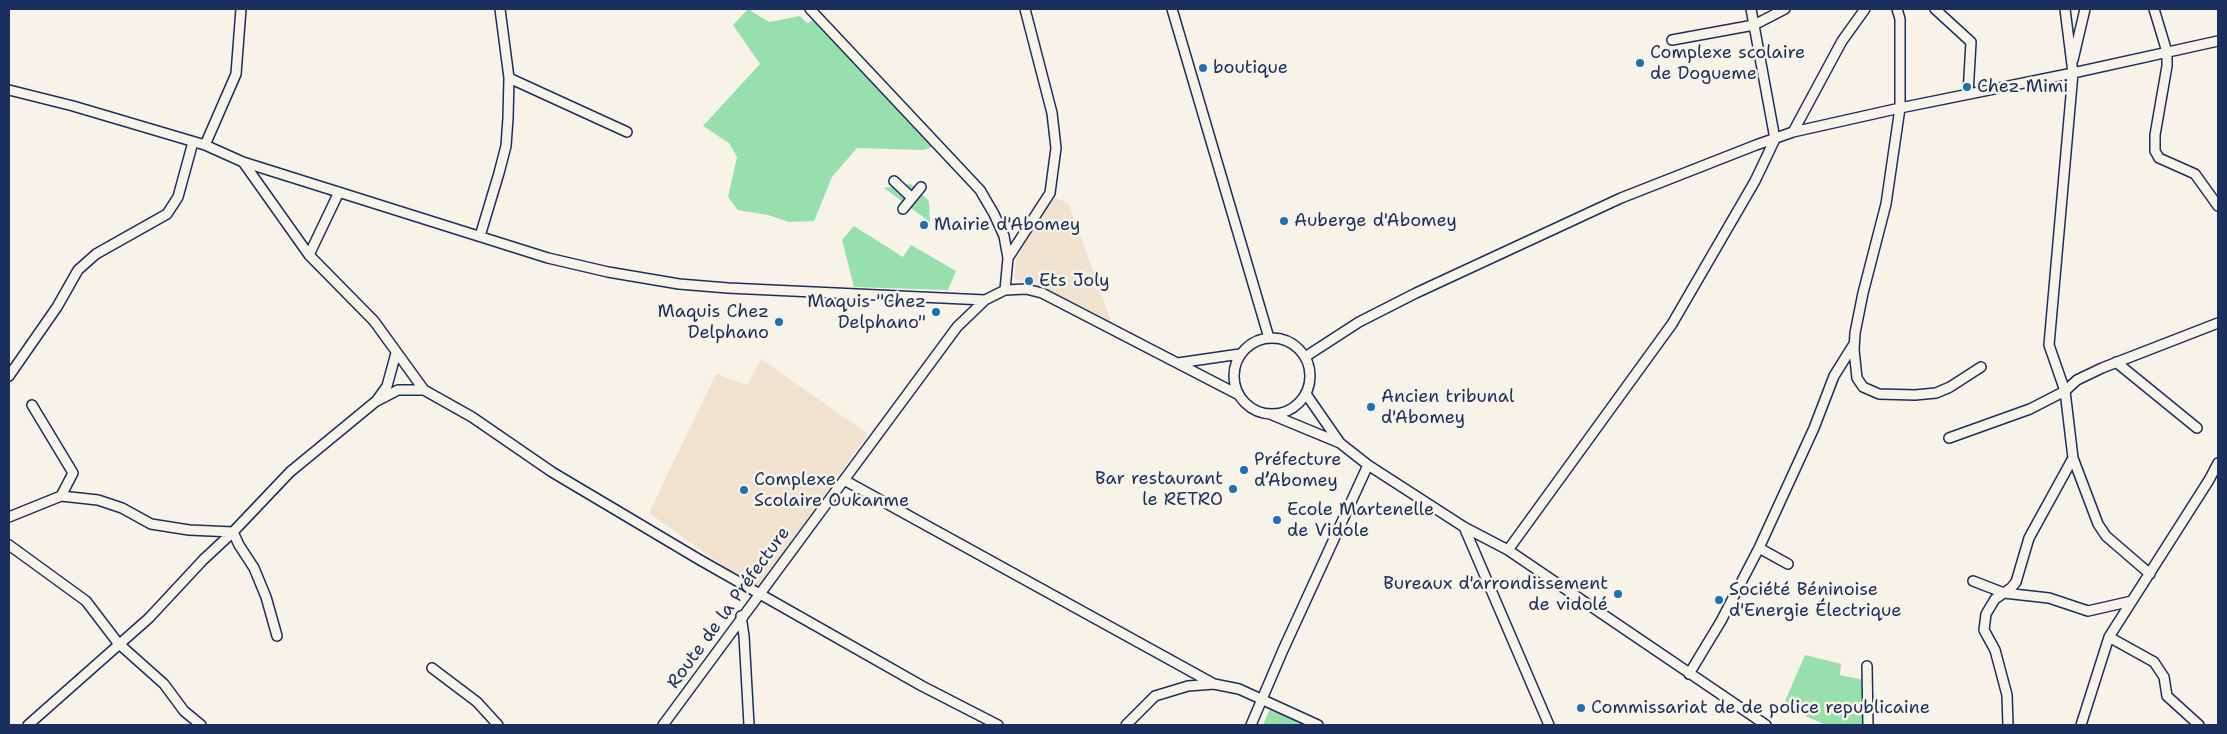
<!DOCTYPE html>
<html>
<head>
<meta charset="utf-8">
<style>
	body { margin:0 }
	#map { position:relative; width:2227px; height:734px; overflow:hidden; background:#f7f3e8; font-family:"Shantell Sans",sans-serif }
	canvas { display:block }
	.frame { position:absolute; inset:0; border:10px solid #1b2f5e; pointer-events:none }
</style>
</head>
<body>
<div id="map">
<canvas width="2227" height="734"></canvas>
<div class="frame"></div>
</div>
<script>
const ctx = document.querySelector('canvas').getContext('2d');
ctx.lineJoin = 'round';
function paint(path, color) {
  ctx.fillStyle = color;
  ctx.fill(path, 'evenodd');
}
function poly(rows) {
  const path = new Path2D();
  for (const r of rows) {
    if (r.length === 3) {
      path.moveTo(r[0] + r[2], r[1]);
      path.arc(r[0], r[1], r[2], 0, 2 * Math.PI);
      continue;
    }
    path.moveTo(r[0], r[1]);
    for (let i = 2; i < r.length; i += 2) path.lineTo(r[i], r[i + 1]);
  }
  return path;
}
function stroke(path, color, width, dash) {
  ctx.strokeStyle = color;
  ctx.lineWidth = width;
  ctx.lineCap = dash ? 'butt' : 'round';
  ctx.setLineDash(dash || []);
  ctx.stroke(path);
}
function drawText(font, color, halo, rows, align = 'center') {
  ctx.font = font + ' "Shantell Sans",sans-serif';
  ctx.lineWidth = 5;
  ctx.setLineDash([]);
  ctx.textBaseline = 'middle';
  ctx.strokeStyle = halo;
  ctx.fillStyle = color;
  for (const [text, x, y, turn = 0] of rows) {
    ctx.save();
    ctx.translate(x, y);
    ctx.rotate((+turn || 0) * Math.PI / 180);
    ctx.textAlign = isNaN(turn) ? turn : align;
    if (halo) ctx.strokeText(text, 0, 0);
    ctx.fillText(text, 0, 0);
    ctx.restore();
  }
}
const built = poly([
	[1052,196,1069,204,1113,326,1014,278,1016,259],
	[761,359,868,434,757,590,649,513,716,374,747,385]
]);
const green = poly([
	[748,9,769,22,800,16,807,23,815,19,933,144,930,148,923,150,857,148,832,177,814,221,789,222,768,215,738,210,728,197,737,157,729,143,703,126,760,64,733,25],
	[911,184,929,201,930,222,884,188],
	[854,226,903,257,911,245,956,271,948,290,854,287,842,240],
	[1805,655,1841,664,1840,675,1864,680,1863,725,1826,725,1803,715,1785,701],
	[1270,709,1305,725,1263,725]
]);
const minor = poly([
	[810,9,980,190,994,214,1004,236,1008,258,1005,290],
	[1172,9,1269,338],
	[1897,9,1900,19,1900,108,1886,204,1863,293,1855,333,1854,350,1857,378,1863,387,1879,394,1915,395,1936,393,1950,387,1981,367],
	[1935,9,1971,42,1968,94],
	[2065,9,2073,73,2049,345,2065,391,2073,458,2098,524,2106,536,2150,574],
	[2154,9,2167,52,2167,66,2155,135,2155,151,2159,158,2195,174,2218,206],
	[1672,40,1754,25,1785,9],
	[2073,60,2085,9],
	[509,78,627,132],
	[9,90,73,106,205,145,243,162,548,258,608,272,679,284,728,288,985,300],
	[1793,132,1842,41,1865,9],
	[205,145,236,74,241,9],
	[243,162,309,255,374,321,424,390,472,417,552,472,700,560,922,686,998,725],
	[894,181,912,198],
	[903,209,921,187],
	[480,236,499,173,506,146,508,118,509,78,500,9],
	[309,255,339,192],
	[1008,258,1050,193,1056,148,1052,113,1025,9],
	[1272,376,38],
	[1305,357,1359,322,1416,293,1621,198,1756,145,1793,132,1900,108,2073,73,2218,41],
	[2116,362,2197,428],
	[1178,363,1240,354],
	[9,376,57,307,78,270,96,254,167,214,178,197,193,142],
	[1306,394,1340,443],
	[377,400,387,386,396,353],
	[32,405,73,473,61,496],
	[1270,414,1340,443,1368,465,1464,527,1508,550,1766,725],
	[1949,438,2030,409,2065,391,2077,380,2102,368,2218,323],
	[844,480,1214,684],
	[9,517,61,496,98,500,122,508,151,524,189,530,233,532,239,545,254,568,266,597,277,636],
	[1464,527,1549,725],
	[9,545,86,601,118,643,164,684,184,711,201,725],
	[1759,548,1788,564],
	[1508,550,1672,324,1755,181,1775,139,1751,9],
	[1973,581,2004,593,2049,598,2088,611,2132,601],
	[741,616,744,636,749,725],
	[2109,637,2154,662,2164,677,2167,696,2199,725],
	[1867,666,1868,725],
	[432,668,477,702,498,725],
	[1689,674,1721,621,1759,548,1814,428,1834,376,1854,344],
	[28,725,149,618,203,560,233,532,290,472,375,402,398,390,424,390],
	[663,725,957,327,985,300,1005,290,1026,289,1042,293,1239,395],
	[1126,725,1155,696,1188,686,1214,684,1239,689,1318,725],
	[1251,725,1283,650,1368,465],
	[2008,725,2007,695,1995,650,1984,630,1986,614,1995,599,2011,588,2016,582,2029,538,2073,458],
	[2081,725,2109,637,2209,480,2218,463]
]);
const markers = [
	[1640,63,5,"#1f6fb2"],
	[1203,68,5,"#1f6fb2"],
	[1967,87,5,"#1f6fb2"],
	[1284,221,5,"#1f6fb2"],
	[924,225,5,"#1f6fb2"],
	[1029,281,5,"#1f6fb2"],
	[936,312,5,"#1f6fb2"],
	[779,322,5,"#1f6fb2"],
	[1371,407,5,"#1f6fb2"],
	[1244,470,5,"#1f6fb2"],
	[1233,489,5,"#1f6fb2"],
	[744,490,5,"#1f6fb2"],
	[1277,520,5,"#1f6fb2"],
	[1618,594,5,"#1f6fb2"],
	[1719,600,5,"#1f6fb2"],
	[1581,708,5,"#1f6fb2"]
];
const poiNames = [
	["Complexe scolaire",1650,53],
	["de Dogueme",1650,74],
	["boutique",1213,68],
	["Chez Mimi",1977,87],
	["Auberge d'Abomey",1294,221],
	["Mairie d'Abomey",934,225],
	["Ets Joly",1039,281],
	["Maquis \"Chez",926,302,"right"],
	["Delphano\"",926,323,"right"],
	["Maquis Chez",769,312,"right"],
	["Delphano",769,333,"right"],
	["Ancien tribunal",1381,397],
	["d'Abomey",1381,418],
	["Préfecture",1254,460],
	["d’Abomey",1254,481],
	["Bar restaurant",1223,479,"right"],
	["le RETRO",1223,500,"right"],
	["Complexe",754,480],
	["Scolaire Oukanme",754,501],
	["Ecole Martenelle",1287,510],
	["de Vidole",1287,531],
	["Bureaux d'arrondissement",1608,584,"right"],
	["de vidolé",1608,605,"right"],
	["Société Béninoise",1729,590],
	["d'Energie Électrique",1729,611],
	["Commissariat de de police republicaine",1591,708]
];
const streetNames = [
	["Route de la Préfecture",729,608,-54]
];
paint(built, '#f0e2ce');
paint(green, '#97dfad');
stroke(minor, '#1b2f5e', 12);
stroke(minor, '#f7f3e8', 9);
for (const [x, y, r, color] of markers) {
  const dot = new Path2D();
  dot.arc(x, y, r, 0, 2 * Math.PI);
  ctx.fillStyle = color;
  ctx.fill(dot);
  stroke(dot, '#f7f3e8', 2);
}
drawText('18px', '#1b2f5e', '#f7f3e8', poiNames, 'left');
drawText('18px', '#1b2f5e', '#f7f3e8', streetNames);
</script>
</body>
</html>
